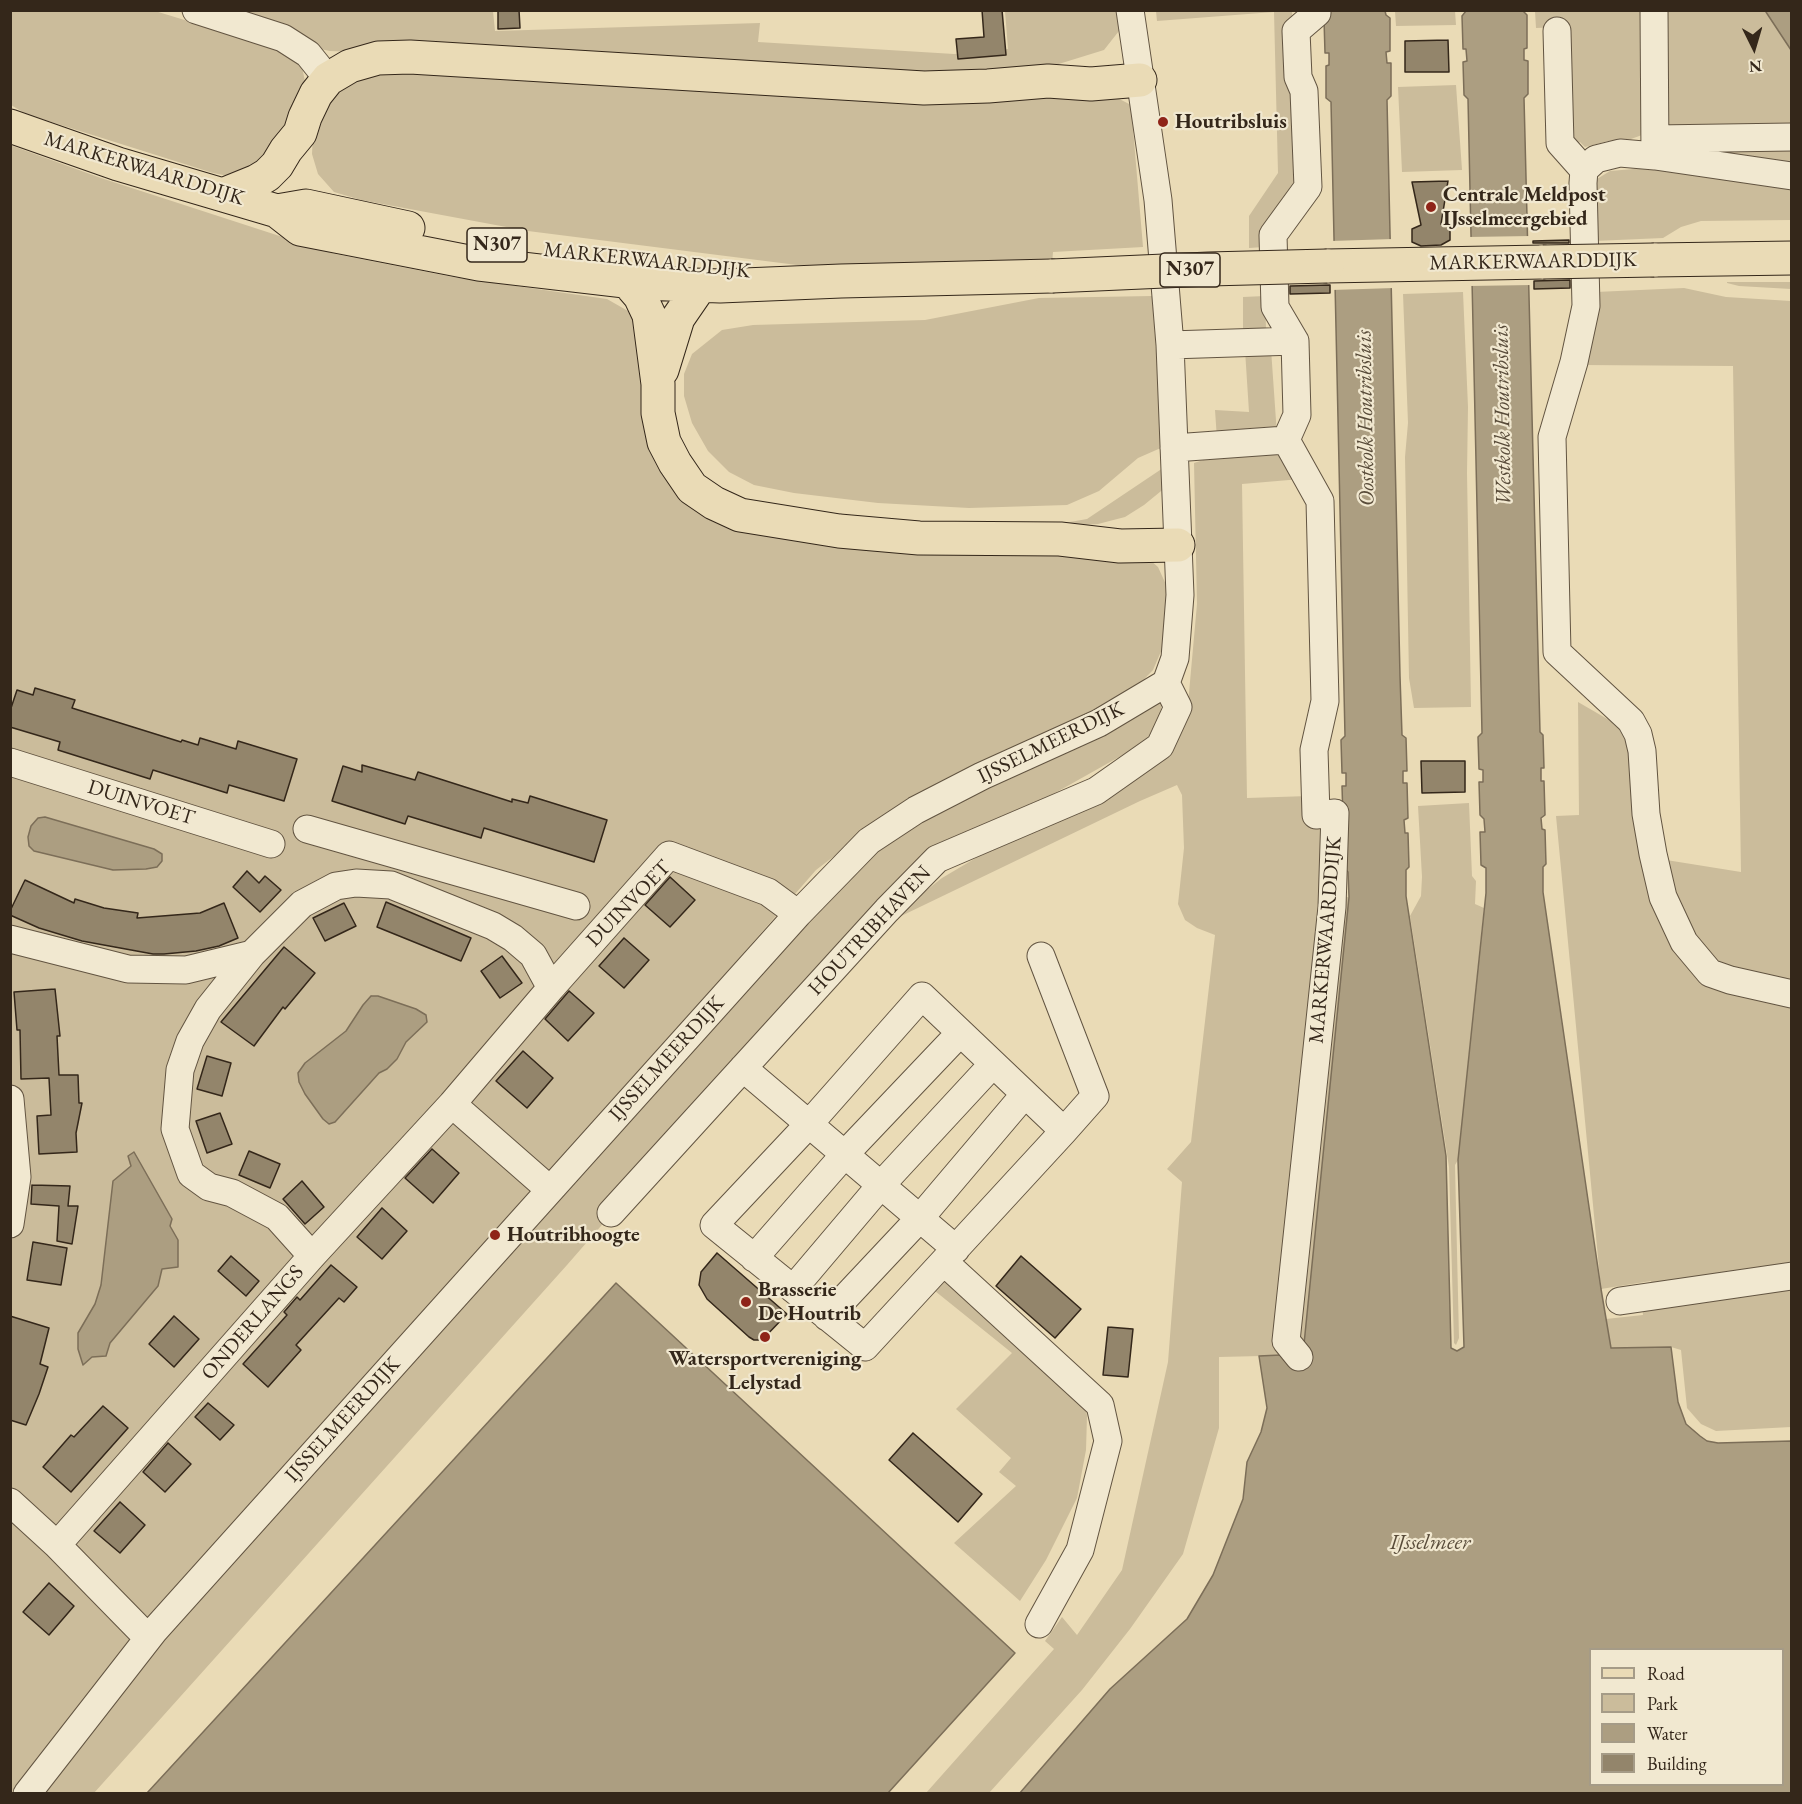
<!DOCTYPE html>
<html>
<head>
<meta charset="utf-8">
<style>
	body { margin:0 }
	#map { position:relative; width:1802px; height:1804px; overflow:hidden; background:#eadbb6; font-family:"EB Garamond",serif }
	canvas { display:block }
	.frame { position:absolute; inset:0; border:12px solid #34271a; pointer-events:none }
	.legend { position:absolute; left:1589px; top:1648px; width:195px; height:138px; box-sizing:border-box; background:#f1e8d0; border:2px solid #a59b87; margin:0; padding:8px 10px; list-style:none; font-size:18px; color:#34271a }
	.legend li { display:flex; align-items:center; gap:12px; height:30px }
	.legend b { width:30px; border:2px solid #a59b87 }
	.north { position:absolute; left:1724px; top:18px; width:60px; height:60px; -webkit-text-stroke:4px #f1e8d0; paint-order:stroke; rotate:175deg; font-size:16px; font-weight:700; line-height:24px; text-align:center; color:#34271a }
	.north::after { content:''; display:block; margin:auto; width:21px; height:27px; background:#34271a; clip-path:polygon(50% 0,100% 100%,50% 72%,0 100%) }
</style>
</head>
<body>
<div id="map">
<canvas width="1802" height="1804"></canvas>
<div class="frame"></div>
<ul class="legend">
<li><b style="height:8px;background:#eadbb6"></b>Road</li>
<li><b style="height:16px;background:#cbbc9b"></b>Park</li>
<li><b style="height:16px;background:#ac9e81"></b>Water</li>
<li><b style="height:16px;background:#93856b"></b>Building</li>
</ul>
<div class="north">N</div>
</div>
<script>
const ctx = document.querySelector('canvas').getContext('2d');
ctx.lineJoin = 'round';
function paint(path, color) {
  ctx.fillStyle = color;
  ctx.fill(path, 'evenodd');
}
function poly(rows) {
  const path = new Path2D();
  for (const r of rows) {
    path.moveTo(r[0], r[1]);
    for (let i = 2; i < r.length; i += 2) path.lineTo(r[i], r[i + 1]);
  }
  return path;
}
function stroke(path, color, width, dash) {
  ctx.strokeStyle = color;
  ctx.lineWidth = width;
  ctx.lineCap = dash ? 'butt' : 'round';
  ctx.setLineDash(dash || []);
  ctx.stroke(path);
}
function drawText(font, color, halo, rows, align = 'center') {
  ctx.font = font + ' "EB Garamond",serif';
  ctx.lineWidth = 4.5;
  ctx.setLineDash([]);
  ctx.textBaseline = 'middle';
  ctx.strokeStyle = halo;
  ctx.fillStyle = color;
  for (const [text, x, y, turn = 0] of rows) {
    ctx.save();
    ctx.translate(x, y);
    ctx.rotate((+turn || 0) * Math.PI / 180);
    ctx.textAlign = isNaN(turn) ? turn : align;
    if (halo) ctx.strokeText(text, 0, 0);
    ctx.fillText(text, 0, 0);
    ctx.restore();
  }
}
const green = poly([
	[11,10,155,11,280,49,294,57,302,67,307,91,270,156,238,178,213,173,26,114,11,105],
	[235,11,493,11,495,31,760,23,758,42,954,54,1008,49,1005,11,1125,11,1126,22,1104,50,1049,67,962,74,330,51,320,49],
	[1156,11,1292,11,1297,177,1275,209,1263,232,1264,247,1249,248,1249,216,1278,173,1274,12,1157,21],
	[1395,11,1455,11,1456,25,1396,26],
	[1535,11,1791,11,1791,136,1642,135,1631,139,1608,141,1585,147,1580,142,1572,149,1561,27,1536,28],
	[392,70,1100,89,1131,105,1143,247,1053,252,1052,264,797,265,528,231,361,200,334,192,318,174,312,154,313,132,324,105,341,87,359,76],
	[1456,85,1462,170,1402,172,1398,87],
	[1791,143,1791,171,1661,144],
	[10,145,101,178,335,254,453,277,607,299,628,311,638,326,641,360,643,419,647,443,658,466,701,511,1143,554,1158,567,1168,589,1168,635,1153,670,1119,705,901,805,816,870,644,1067,20,1794,10,1793],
	[378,996,404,1006,427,1022,406,1042,397,1059,387,1069,380,1072,335,1122,323,1119,299,1082,298,1073,305,1063,346,1031,355,1019],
	[1657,167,1791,184,1791,220,1701,221,1681,227,1663,238,1594,241,1592,191,1597,179,1610,171],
	[1727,282,1791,282,1791,289,1739,286,1727,283],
	[1684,288,1726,297,1791,301,1791,989,1709,965,1660,859,1741,872,1733,366,1581,365,1596,292],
	[1463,292,1468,407,1467,473,1471,707,1414,708,1409,678,1405,457,1408,423,1403,294],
	[1152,296,1163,447,1138,458,1099,491,1067,505,969,508,878,503,794,493,754,485,729,472,708,451,692,423,684,396,684,374,692,354,722,330,753,325,925,320,1039,298],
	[1265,296,1266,328,1243,329,1243,297],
	[1271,349,1277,435,1217,439,1215,410,1249,412,1245,350],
	[1278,450,1301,479,1242,484,1247,798,1309,796,1332,819,1330,898,1349,897,1303,1355,1219,1357,1219,1428,1183,1554,1130,1629,1082,1690,989,1793,926,1793,1054,1649,1045,1641,1062,1617,1077,1635,1122,1570,1168,1362,1182,1182,1167,1169,1191,1142,1215,935,1197,928,1185,920,1178,904,1184,848,1182,795,1177,785,1140,801,897,918,913,901,942,878,986,852,1187,715,1197,604,1194,463,1231,451],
	[1166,466,1166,487,1144,505,1125,517,1098,524,1036,528,1087,519],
	[1163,696,1159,723,1144,743,925,866,816,979,567,1265,94,1793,41,1794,159,1639,808,915,908,823],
	[1578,702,1635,735,1685,952,1791,999,1791,1268,1652,1285,1651,1281,1601,1289,1556,816,1579,815],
	[1469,803,1472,876,1476,881,1475,904,1484,908,1458,1160,1455,1165,1459,1338,1456,1345,1454,1343,1449,1167,1410,916,1421,896,1422,877,1418,806],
	[949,1274,1085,1401,1087,1416,1086,1450,1077,1498,1046,1560,1020,1601,954,1543,1016,1486,999,1472,1011,1458,956,1409,1012,1353,935,1291],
	[1791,1283,1791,1427,1716,1431,1701,1424,1687,1408,1681,1350,1671,1347,1611,1348,1606,1319,1643,1315,1642,1304]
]);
const water = poly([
	[1328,11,1385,11,1386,15,1390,18,1390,51,1386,52,1387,63,1391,63,1391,96,1387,100,1400,676,1402,735,1406,738,1407,771,1403,771,1403,783,1407,783,1408,818,1404,820,1405,833,1408,833,1409,867,1406,870,1406,896,1446,1156,1451,1348,1457,1351,1464,1347,1458,1160,1486,893,1486,868,1481,865,1480,832,1485,832,1484,819,1480,815,1479,782,1483,782,1483,770,1479,769,1478,737,1482,733,1468,99,1464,95,1463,62,1467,61,1466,49,1463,49,1462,16,1466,11,1523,11,1527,15,1527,48,1524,49,1524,60,1528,61,1528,94,1524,98,1540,732,1543,735,1544,768,1541,768,1541,781,1544,781,1545,815,1541,818,1542,829,1545,830,1546,864,1543,867,1543,892,1601,1289,1611,1348,1671,1347,1678,1402,1686,1424,1700,1436,1707,1441,1718,1443,1791,1441,1791,1793,1019,1794,1110,1689,1187,1619,1213,1575,1243,1499,1247,1462,1261,1432,1267,1408,1259,1356,1303,1354,1349,897,1348,872,1344,868,1343,818,1342,786,1346,786,1346,773,1342,773,1341,740,1345,736,1331,102,1326,98,1326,66,1329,65,1329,53,1325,53,1324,19,1328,11],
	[1590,1650,1782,1650,1782,1784,1590,1784,1590,1650],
	[1766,11,1791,11,1791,50,1766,12,1766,11],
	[45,817,154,849,162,854,162,861,157,867,146,869,113,870,34,851,29,846,28,837,31,826,38,818,45,817],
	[371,996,378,996,416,1009,426,1015,427,1022,406,1042,397,1059,387,1069,379,1073,335,1122,329,1124,323,1119,305,1094,299,1082,298,1073,305,1063,346,1031,363,1005,371,996],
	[134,1152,172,1219,170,1226,178,1240,178,1267,162,1269,158,1286,110,1343,106,1356,92,1357,83,1365,78,1349,78,1333,95,1304,101,1285,113,1181,131,1166,128,1156,134,1152],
	[616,1283,1015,1653,888,1793,147,1793,616,1283]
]);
const pier = poly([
	[1531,236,1532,285,1469,286,1468,237],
	[1393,239,1394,288,1332,290,1331,241]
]);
const building = poly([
	[498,10,519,10,520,28,498,29,498,10],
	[982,10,1002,10,1006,55,958,59,956,39,984,37,982,10],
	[1448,40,1449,72,1405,72,1405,41,1448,40],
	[1448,181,1441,224,1450,228,1450,240,1441,245,1421,246,1412,242,1412,229,1421,225,1412,182,1448,181],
	[1569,240,1569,243,1533,243,1533,241,1569,240],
	[1570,280,1570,288,1534,289,1534,281,1570,280],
	[1330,285,1330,293,1290,294,1290,286,1330,285],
	[35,688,75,700,72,708,181,742,182,740,198,745,200,738,236,749,238,741,297,759,284,801,229,785,227,793,153,770,150,779,58,750,60,742,10,727,10,711,17,690,33,695,35,688],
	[1421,761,1465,761,1465,792,1422,793,1421,761],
	[362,765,415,780,418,772,512,802,512,799,528,803,530,796,607,820,594,862,484,828,481,838,408,816,405,824,332,801,343,766,362,772,362,765],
	[247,871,259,883,265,876,281,890,260,912,233,887,247,871],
	[670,877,695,900,670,927,645,905,670,877],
	[25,880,74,903,75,899,104,908,138,913,137,918,200,913,224,903,238,938,219,946,196,951,164,954,153,954,82,941,39,928,10,915,10,911,25,880],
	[386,902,471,938,461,961,377,927,386,902],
	[344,903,356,926,325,941,313,918,344,903],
	[624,938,649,960,624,988,599,966,624,938],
	[284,947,315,973,285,1009,283,1007,254,1046,221,1022,284,947],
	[502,956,522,983,500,998,481,971,502,956],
	[55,989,60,1036,57,1036,59,1075,78,1075,79,1103,82,1103,76,1133,77,1152,39,1154,37,1116,51,1115,49,1078,21,1079,20,1030,17,1030,14,992,55,989],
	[569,991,594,1013,568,1041,545,1019,569,991],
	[523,1051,553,1078,527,1108,496,1081,523,1051],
	[207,1056,231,1063,222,1096,197,1089,207,1056],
	[220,1113,232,1144,207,1153,196,1121,220,1113],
	[432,1149,459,1173,433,1203,405,1178,432,1149],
	[249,1151,280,1164,270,1188,239,1175,249,1151],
	[302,1181,324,1207,305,1224,283,1199,302,1181],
	[32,1185,70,1186,68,1206,78,1206,72,1244,57,1241,59,1206,31,1204,32,1185],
	[382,1208,407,1231,382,1259,357,1237,382,1208],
	[33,1242,67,1248,61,1285,27,1280,33,1242],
	[717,1253,787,1314,762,1340,754,1340,749,1337,707,1299,699,1285,701,1272,717,1253],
	[231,1256,259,1281,246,1296,218,1271,231,1256],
	[1021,1256,1081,1309,1055,1338,996,1286,1021,1256],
	[331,1265,357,1287,344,1302,339,1298,296,1345,301,1350,268,1387,243,1364,287,1315,284,1312,297,1297,300,1300,331,1265],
	[10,1316,49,1328,40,1364,48,1367,39,1394,26,1425,10,1420,10,1316],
	[174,1316,199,1339,174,1367,149,1344,174,1316],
	[1108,1327,1133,1329,1128,1377,1103,1375,1108,1327],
	[208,1403,234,1425,220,1440,195,1417,208,1403],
	[103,1406,128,1428,71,1492,43,1467,71,1435,74,1437,103,1406],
	[913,1433,982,1494,958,1522,889,1460,913,1433],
	[168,1443,191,1464,165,1492,143,1472,168,1443],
	[120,1502,145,1525,120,1553,94,1531,120,1502],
	[49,1583,74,1606,49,1635,23,1612,49,1583]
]);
const minor = poly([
	[196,10,283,38,308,54,328,79],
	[1654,10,1655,156,1792,176],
	[1557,31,1560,143,1584,170],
	[1655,139,1792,137],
	[1655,156,1620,153,1596,159,1584,170,1583,183,1586,306,1574,362,1552,437,1557,652,1631,721,1638,734,1642,751,1646,814,1653,854,1663,897,1684,942,1710,973,1730,980,1792,994],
	[1170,345,1295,341],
	[1286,440,1320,501,1325,701,1314,750,1316,815,1335,813,1332,907,1286,1341,1299,1357],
	[1286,440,1297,415,1295,341,1275,307,1273,235,1308,187,1304,91,1298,77,1296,31,1317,13,1317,10],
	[1174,448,1286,440],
	[10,762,271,844],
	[307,829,576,906],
	[10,939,128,969,186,970,252,954],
	[1041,956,1095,1096,1064,1131],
	[922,996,1064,1131,865,1347,714,1225,809,1124,922,996],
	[743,1068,956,1249],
	[10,1099,17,1177,10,1224],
	[452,1104,549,1189],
	[611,1213,887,910,937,859,1096,791,1160,746,1178,707,1166,683],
	[312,1256,277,1217,232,1193,209,1187,191,1174,175,1129,180,1070,190,1041,208,1009,252,954,302,904,336,886,356,883,391,885,493,926,513,938,533,955,551,988,669,855,768,892,798,914],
	[754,1258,845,1154,960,1033],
	[944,1262,1100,1405,1108,1441,1080,1550,1039,1624],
	[793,1289,881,1185,993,1064],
	[1620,1301,1792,1276],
	[827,1317,920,1218,1025,1094],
	[10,1502,57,1545,148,1638],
	[57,1545,312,1256,452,1104,551,988],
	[27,1794,154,1631,798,914,869,841,916,810,982,776,1099,723,1166,683,1175,658,1180,595,1170,345,1158,200,1130,10]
]);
const major = poly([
	[10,126,118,164,277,211,300,229,479,264,642,283,720,286,841,281,1052,276],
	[225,194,257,181,267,175,277,165,286,150,300,133,305,117,316,94,328,79,350,66,378,58,410,57,924,88,988,86,1048,81,1091,84,1140,80],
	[277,211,306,206,408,228],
	[1654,260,1792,258],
	[1327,266,1543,262],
	[627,281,640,296,649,315,658,384,658,413,664,442,675,463,692,488,714,503,740,515,839,531,919,538,1060,539,1120,546,1178,545],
	[662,370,678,318,700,286]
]);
const majorBridge = poly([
	[1543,262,1654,260],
	[1052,276,1209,269,1327,266]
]);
const markers = [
	[1163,122,6,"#8f2418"],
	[1431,207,6,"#8f2418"],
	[495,1235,6,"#8f2418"],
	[746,1302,6,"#8f2418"],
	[765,1337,6,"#8f2418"]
];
const shields = [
	[497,245,60],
	[1190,270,60]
];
const shieldNames = [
	["N307",497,245],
	["N307",1190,270]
];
const poiNames = [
	["Houtribsluis",1175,122],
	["Centrale Meldpost",1443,195],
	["IJsselmeergebied",1443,219],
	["Houtribhoogte",507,1235],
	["Brasserie",758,1290],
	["De Houtrib",758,1314],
	["Watersportvereniging",765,1359,"center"],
	["Lelystad",765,1383,"center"]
];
const streetNames = [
	["MARKERWAARDDIJK",144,169,17],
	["MARKERWAARDDIJK",647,261,6],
	["MARKERWAARDDIJK",1533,262,-1],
	["IJSSELMEERDIJK",1051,743,-26],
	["DUINVOET",141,803,17],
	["DUINVOET",629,904,-46],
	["HOUTRIBHAVEN",870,931,-47],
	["MARKERWAARDDIJK",1326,940,-85],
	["IJSSELMEERDIJK",667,1059,-48],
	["ONDERLANGS",253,1323,-49],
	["IJSSELMEERDIJK",343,1420,-48]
];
const waterNames = [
	["Westkolk Houtribsluis",1503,415,-91],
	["Oostkolk Houtribsluis",1366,418,-91],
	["IJsselmeer",1430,1543]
];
paint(green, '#cbbc9b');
paint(water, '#ac9e81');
stroke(water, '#7c6e58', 1.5);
paint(pier, '#eadbb6');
paint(building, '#93856b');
stroke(building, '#34271a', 1.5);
stroke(minor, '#625441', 29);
stroke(major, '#34271a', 35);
stroke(minor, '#f1e8d0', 27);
stroke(major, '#eadbb6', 33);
stroke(majorBridge, '#34271a', 35, []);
stroke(majorBridge, '#eadbb6', 33);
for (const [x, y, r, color] of markers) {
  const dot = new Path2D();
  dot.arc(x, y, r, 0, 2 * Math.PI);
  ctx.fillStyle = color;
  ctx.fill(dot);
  stroke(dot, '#f1e8d0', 2);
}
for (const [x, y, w] of shields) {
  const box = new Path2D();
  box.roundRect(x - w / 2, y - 17, w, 34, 4.5);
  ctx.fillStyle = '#f1e8d0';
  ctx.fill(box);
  stroke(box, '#34271a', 1.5);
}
drawText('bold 20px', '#34271a', null, shieldNames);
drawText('bold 21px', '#34271a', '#f1e8d0', poiNames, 'left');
drawText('21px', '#34271a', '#f1e8d0', streetNames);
drawText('italic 22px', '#584b39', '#f1e8d0', waterNames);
</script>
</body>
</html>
